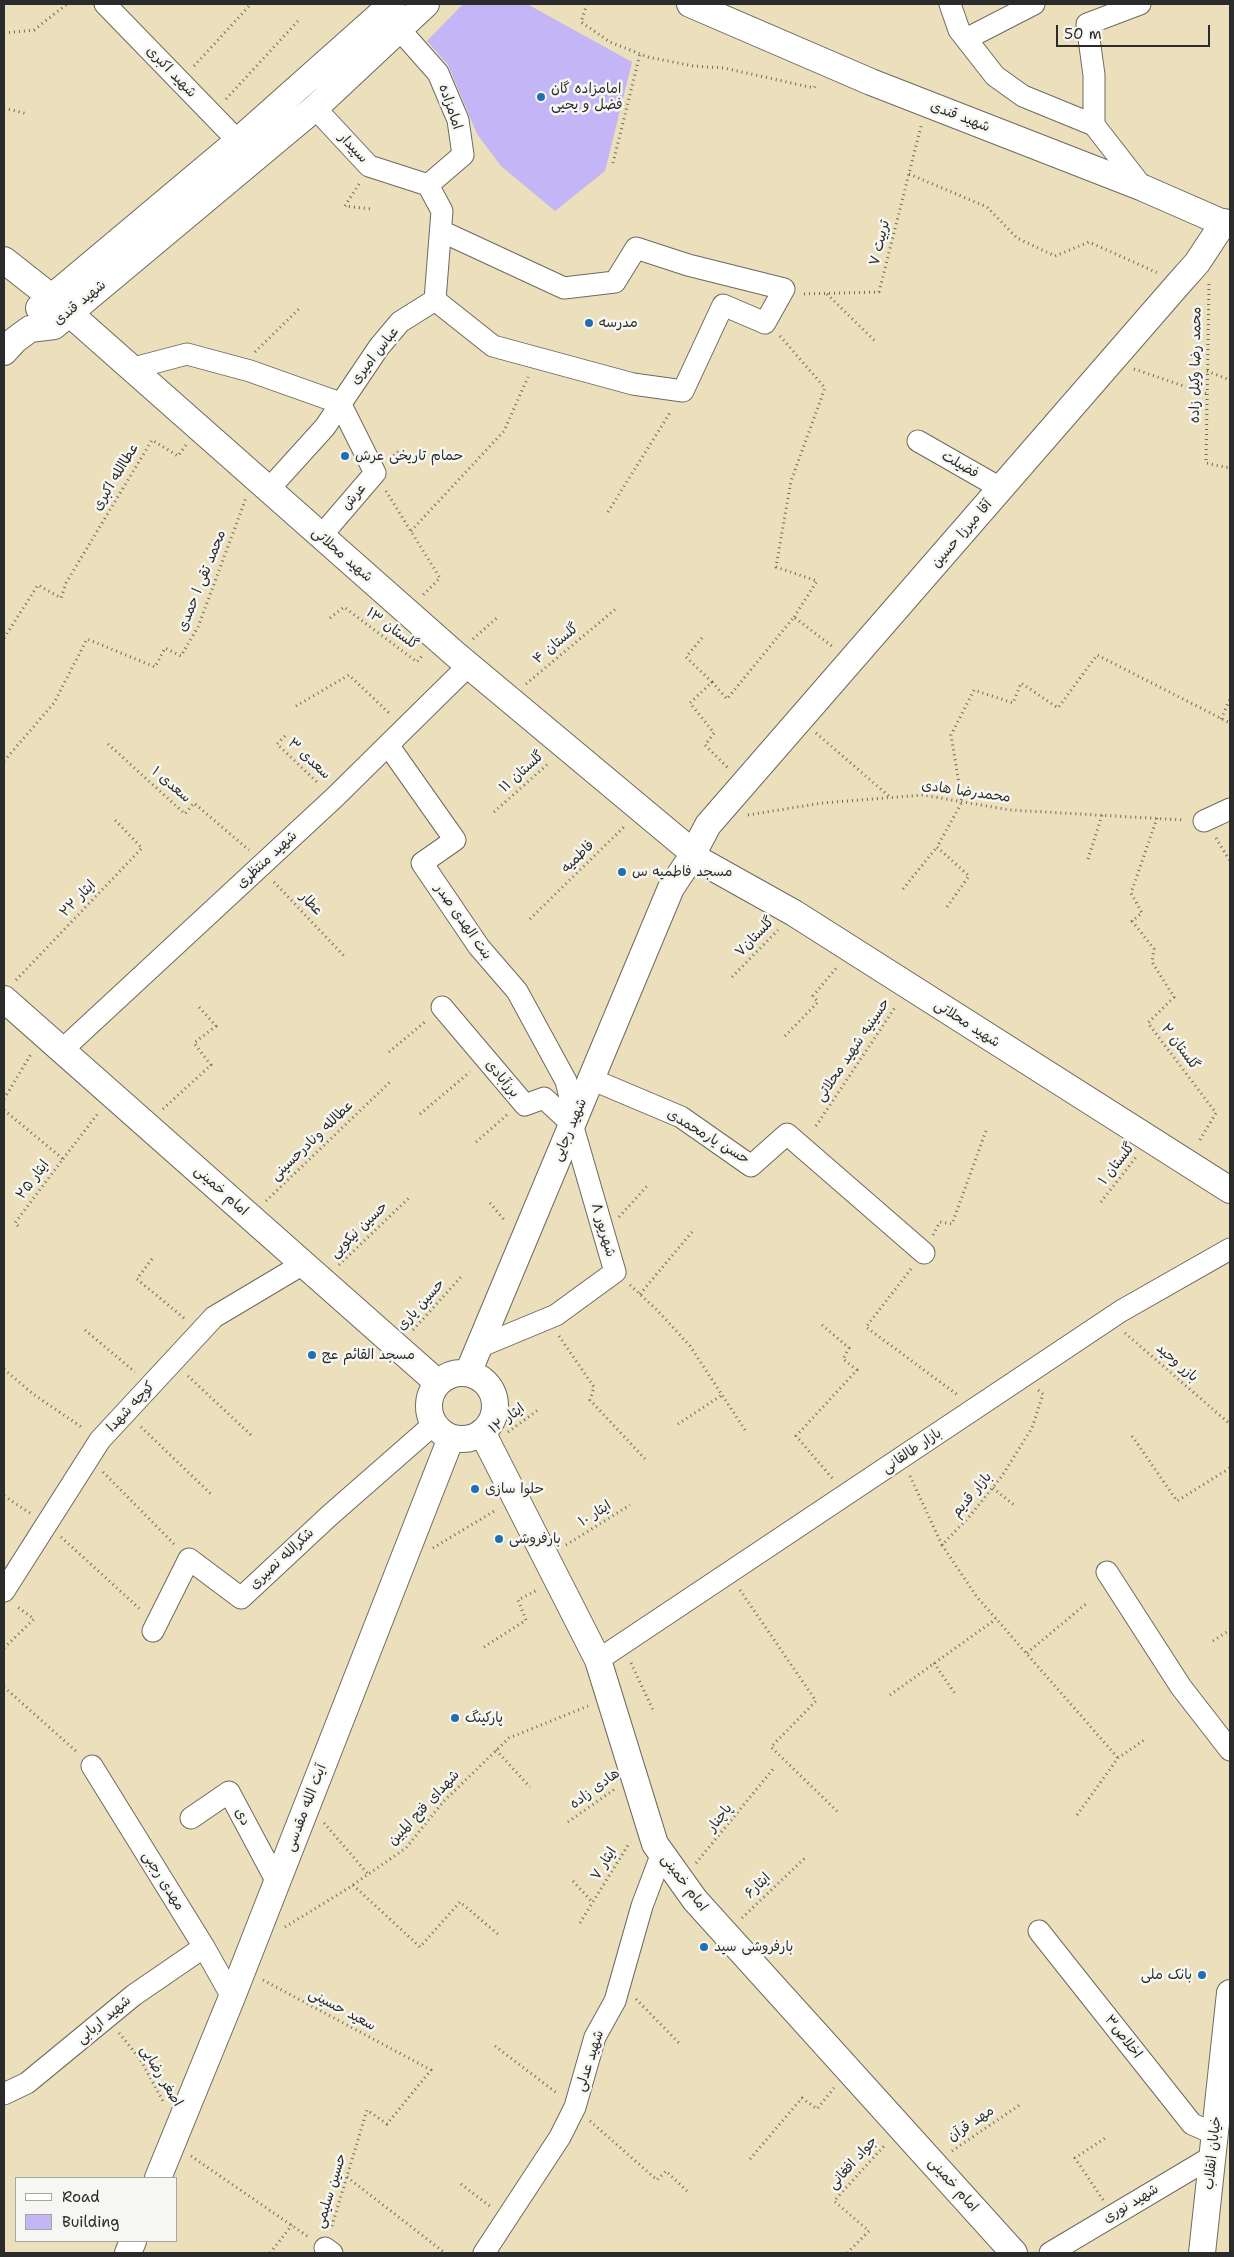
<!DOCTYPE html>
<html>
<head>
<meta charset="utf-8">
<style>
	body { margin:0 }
	#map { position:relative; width:1234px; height:2257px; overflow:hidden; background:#ebdfbc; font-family:"Shantell Sans",sans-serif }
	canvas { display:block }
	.frame { position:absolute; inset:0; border:5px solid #2b2b2b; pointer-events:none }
	.legend { position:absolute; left:15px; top:2177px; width:162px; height:65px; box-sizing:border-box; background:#f6f6f2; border:1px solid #a5a5a2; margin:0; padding:6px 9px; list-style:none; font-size:15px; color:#2b2b2b }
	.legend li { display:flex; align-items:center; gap:10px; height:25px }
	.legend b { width:25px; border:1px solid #a5a5a2 }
	.scale { position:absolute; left:1056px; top:25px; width:154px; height:22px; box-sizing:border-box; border:2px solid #2b2b2b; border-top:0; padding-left:6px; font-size:15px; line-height:18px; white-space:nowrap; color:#2b2b2b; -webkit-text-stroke:4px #f6f6f2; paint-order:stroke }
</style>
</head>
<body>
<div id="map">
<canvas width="1234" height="2257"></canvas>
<div class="frame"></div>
<ul class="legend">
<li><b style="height:6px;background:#fff"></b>Road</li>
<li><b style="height:14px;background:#c3b5f6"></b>Building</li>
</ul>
<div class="scale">50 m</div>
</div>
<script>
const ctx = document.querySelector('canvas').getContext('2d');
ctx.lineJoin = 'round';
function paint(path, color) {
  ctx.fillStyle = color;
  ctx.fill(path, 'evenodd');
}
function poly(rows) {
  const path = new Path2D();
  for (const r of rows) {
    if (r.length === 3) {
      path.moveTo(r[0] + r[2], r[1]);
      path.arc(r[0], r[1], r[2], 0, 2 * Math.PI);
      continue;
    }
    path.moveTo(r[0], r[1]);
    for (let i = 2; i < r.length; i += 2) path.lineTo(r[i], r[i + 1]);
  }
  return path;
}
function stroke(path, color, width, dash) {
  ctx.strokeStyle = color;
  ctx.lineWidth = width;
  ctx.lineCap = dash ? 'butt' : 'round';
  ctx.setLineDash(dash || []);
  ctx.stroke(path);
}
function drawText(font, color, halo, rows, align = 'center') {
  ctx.font = font + ' "Shantell Sans","Playpen Sans Arabic",sans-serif';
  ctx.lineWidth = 5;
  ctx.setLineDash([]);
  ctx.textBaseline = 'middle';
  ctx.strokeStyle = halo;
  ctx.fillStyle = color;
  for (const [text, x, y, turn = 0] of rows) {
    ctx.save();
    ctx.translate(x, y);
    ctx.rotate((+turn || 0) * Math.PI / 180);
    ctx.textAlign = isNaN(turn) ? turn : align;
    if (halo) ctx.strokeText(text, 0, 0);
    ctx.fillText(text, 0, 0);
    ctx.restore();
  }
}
const building = poly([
	[463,4,527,4,632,62,605,171,555,211,501,166,477,134,448,65,427,41]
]);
const path = poly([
	[587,4,581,22,610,42,648,57,693,66,724,68,814,88,817,83],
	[4,33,34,30,67,4],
	[194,66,251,4],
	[226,99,298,21],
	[4,108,28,114],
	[613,163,640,54],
	[909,174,987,207,1017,238,1055,256,1089,242,1158,273],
	[359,184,345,206,371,209],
	[1209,284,1206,463,1230,468],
	[804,294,879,292,921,126],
	[827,294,875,341],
	[780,336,825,388,791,481,776,567,817,581,794,617],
	[255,352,301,307],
	[1134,369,1207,394],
	[1207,371,1230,380],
	[390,459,400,450],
	[386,491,440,578,423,595],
	[608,512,671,411],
	[411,531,504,431,528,377],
	[330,618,344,607,417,662,422,656],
	[4,638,38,585,61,598,66,583,152,440,178,456,186,445],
	[702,638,686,657,712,682,690,703,714,733,705,745,728,768],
	[473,639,499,616],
	[712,682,727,699,794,617,833,647],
	[526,684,618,607],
	[296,706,349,675,390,714],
	[1221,719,1230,699],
	[816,733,890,797],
	[285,736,277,744,319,784],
	[108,744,185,814,194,803,249,850],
	[4,761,54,703,87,639,155,667,165,648,181,656,198,627,246,498],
	[494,812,549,763],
	[748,815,822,803,923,795,1010,810,1184,820],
	[1157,818,1131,893,1142,913,1132,921,1154,949,1152,962,1174,997,1148,1023,1216,1113,1198,1143],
	[1216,838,1230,861],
	[1088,859,1102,815],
	[274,882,345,957],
	[903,889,937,847],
	[947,907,969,876,937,847,962,802,951,735,974,690,1013,703,1021,683,1058,708,1097,655,1230,723],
	[530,919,625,826],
	[732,977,778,930],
	[16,980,142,848,115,820],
	[785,1036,818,1002,813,996,837,967],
	[389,1052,426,1021],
	[4,1099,31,1054],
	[163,1109,211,1065,194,1043,216,1026,199,1007],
	[4,1110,63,1159,15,1223,20,1228],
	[420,1114,470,1072],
	[816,1126,896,1006],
	[476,1142,508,1114],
	[63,1159,99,1112],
	[266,1201,391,1081],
	[1101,1202,1137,1156],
	[490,1203,506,1222],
	[619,1217,648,1185],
	[933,1235,940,1222,952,1224,987,1128],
	[152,1259,137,1279,185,1319],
	[339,1265,411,1196],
	[911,1269,866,1327,959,1396],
	[630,1285,657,1310,690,1346,745,1430],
	[640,1294,692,1232],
	[822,1325,849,1348,843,1359,857,1370,796,1436,833,1479],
	[85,1330,135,1372],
	[413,1330,461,1277],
	[1125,1333,1230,1424],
	[559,1336,594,1387,590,1400,647,1461],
	[4,1369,33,1394,83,1428],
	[188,1376,251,1435],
	[678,1424,722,1395],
	[141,1427,213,1496],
	[508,1432,538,1410],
	[1132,1436,1177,1501,1230,1468],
	[103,1472,176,1546],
	[910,1476,942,1545,969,1517,1002,1476,1032,1428,1043,1394,1038,1390],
	[993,1488,1014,1505],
	[4,1496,30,1513],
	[61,1537,141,1610],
	[566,1545,630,1505],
	[942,1545,977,1597,1118,1758],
	[433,1548,496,1510],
	[740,1590,816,1701,771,1747,840,1814],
	[1213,1641,1230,1630],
	[484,1647,526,1620,518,1600,537,1590],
	[4,1648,34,1619,16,1606],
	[1027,1653,1087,1603],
	[631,1663,653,1710],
	[934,1663,956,1695],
	[4,1687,77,1752],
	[890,1695,996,1619],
	[496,1750,530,1787],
	[1077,1815,1118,1758,1144,1740],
	[568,1822,615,1789],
	[324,1823,368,1874],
	[696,1863,774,1768],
	[573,1881,593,1903],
	[353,1885,420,1947,460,1902,499,1935],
	[742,1918,807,1856],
	[580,1923,630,1842],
	[285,1927,347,1889,406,1848,443,1802,509,1738,588,1706],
	[263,1980,431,2070,387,2124,367,2110,331,2229],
	[636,1999,679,2043],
	[119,2033,140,2059,164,2103],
	[495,2046,558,2094],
	[590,2121,657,2180,666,2171,687,2191],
	[952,2151,1021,2104],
	[191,2156,310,2238],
	[750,2159,802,2098,817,2109,834,2088],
	[347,2177,445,2253],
	[461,2184,491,2207],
	[1103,2200,1075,2158,1107,2137],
	[270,2253,292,2225],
	[847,2253,869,2231,834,2201,885,2145]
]);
const minor = poly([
	[105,4,238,141],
	[950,4,959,30,995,76,1023,96,1094,125,1143,188],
	[399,29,438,73,458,120,463,155,428,185],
	[966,39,1034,4],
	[315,108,369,166,428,185],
	[1094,125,1094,75,1087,24,1140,4],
	[435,300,493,346,633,384,683,391,723,305,765,323,784,289,688,265,636,248,615,282,564,288,441,231],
	[130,369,187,354,250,371,340,403,375,473,321,536],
	[918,441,1002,489],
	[268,490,325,427,379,347,400,322,435,300,442,211,428,185],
	[388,745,455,840,422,863,479,947,517,991,566,1081,575,1118],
	[1204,821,1230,809],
	[442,1007,525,1105,544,1098,572,1124,615,1272,556,1315,479,1347],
	[62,1050,334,798,468,666],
	[591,1079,681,1117,751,1166,787,1134,924,1253],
	[1107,1572,1181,1687,1230,1750],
	[4,1591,100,1440,214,1317,303,1264],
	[153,1631,189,1559,241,1598,329,1516,434,1424],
	[598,1660,1121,1311,1230,1249],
	[92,1766,204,1947,232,1997],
	[191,1818,229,1792,277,1882],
	[1039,1931,1192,2124,1215,2134],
	[4,2094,27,2083,134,1995,204,1947],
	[325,2248,332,2253],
	[484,2253,560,2137,575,2107,595,2037,615,2001,642,1906,662,1853],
	[1050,2253,1213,2156]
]);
const major = poly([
	[690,4,871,82,1143,188,1230,226],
	[4,260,51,297,455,654,685,846],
	[39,308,238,141,392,4],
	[4,352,15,340,30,329,54,326,315,108,426,4],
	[698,844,708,825,1180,282,1197,263,1224,222],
	[701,861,794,913,1230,1190],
	[4,999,438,1383],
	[462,1406,33],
	[468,1373,671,888,687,864],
	[482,1432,598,1660,655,1844,695,1900,1014,2253],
	[158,2178,232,1997,451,1438],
	[128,2253,133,2241],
	[1202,2253,1230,1993]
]);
const markers = [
	[541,97,5,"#1f6fb2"],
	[589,323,5,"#1f6fb2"],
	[345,456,5,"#1f6fb2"],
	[622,872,5,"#1f6fb2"],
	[312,1355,5,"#1f6fb2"],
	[475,1489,5,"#1f6fb2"],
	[499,1539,5,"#1f6fb2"],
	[455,1718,5,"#1f6fb2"],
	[704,1947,5,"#1f6fb2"],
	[1202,1975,5,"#1f6fb2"]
];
const streetNames = [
	["شهید اکبری",171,72,46],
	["امامزاده",450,107,71],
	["شهید قندی",960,117,21],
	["سپیدار",353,148,47],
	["تربیت ۷",880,243,-76],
	["شهید قندی",80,303,-39],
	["عباس امیری",375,356,-52],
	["محمد رضا وکیل زاده",1196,365,-89],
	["فضیلت",960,465,30],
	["عطاالله اکبری",116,477,-59],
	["عرش",354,497,-49],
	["آقا میرزا حسین",962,534,-49],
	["شهید محلاتی",342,555,41],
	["محمد تقی ا حمدی",202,581,-68],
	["گلستان ۱۳",392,629,36],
	["گلستان ۴",556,644,-40],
	["سعدی ۳",309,759,43],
	["گلستان ۱۱",522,772,-42],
	["سعدی ۱",171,785,41],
	["محمدرضا هادی",966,792,8],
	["فاطمیه",578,857,-44],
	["شهید منتظری",267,860,-43],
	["ایثار ۲۲",78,899,-46],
	["عطار",311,904,47],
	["بنت الهدی صدر",463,922,55],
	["گلستان۷",755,937,-46],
	["شهید محلاتی",967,1024,33],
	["گلستان ۲",1180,1047,53],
	["حسینیه شهید محلاتی",853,1050,-56],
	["برزآبادی",502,1079,50],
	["شهید رجایی",570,1130,-67],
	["حسن یارمحمدی",708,1137,31],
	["عطالله ونادرحسینی",312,1141,-44],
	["گلستان ۱",1117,1164,-52],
	["ایثار ۲۵",33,1180,-53],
	["امام خمینی",221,1191,42],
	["حسین نیکویی",359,1230,-44],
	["۸ شهریور",603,1230,74],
	["حسین یاری",421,1305,-48],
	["بازر وحید",1177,1363,41],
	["کوچه شهدا",131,1407,-47],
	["ایثار ۱۲",507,1419,-37],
	["بازار طالقانی",912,1451,-34],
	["بازار قدیم",972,1495,-50],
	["ایثار ۱۰",595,1514,-32],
	["شکرالله نصیری",282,1559,-43],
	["هادی زاده",595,1789,-36],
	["آیت الله مقدسی",306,1808,-69],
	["شهدای فتح المبین",424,1808,-47],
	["دی",242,1817,62],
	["پاچنار",720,1818,-52],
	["ایثار ۷",604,1864,-58],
	["مهدی رجبی",163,1881,58],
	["امام خمینی",684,1883,53],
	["ایثار۶",758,1886,-44],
	["سعید حسینی",342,2010,28],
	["شهید اربابی",104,2020,-40],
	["اخلاص۳",1123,2037,52],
	["شهید عدلی",590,2061,-72],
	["اصغر رضایی",161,2076,59],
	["مهد قرآن",971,2124,-34],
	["خیابان انقلاب",1213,2153,-84],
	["جواد افغانی",853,2163,-48],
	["امام خمینی",953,2185,48],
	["حسین سلیمی",331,2191,-73],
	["شهید نوری",1131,2204,-31]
];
const poiNames = [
	["امامزاده گان",551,89],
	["فضل و یحیی",551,105],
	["مدرسه",599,323],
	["حمام تاریخی عرش",355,456],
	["مسجد فاطمیه س",632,872],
	["مسجد القائم عج",322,1355],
	["حلوا سازی",485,1489],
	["بارفروشی",509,1539],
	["پارکینگ",465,1718],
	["بارفروشی سید",714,1947],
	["بانک ملی",1192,1975,"right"]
];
paint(building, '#c3b5f6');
stroke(minor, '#6e6a5e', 23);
stroke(major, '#6e6a5e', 28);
stroke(path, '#6e6a5e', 3, [1, 4]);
stroke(minor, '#fff', 21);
stroke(major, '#fff', 26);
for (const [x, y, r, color] of markers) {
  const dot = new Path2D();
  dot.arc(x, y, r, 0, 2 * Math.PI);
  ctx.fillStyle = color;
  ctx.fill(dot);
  stroke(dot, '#f6f6f2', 2);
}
drawText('14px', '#2b2b2b', '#f6f6f2', streetNames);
drawText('14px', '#2b2b2b', '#f6f6f2', poiNames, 'left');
</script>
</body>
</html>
